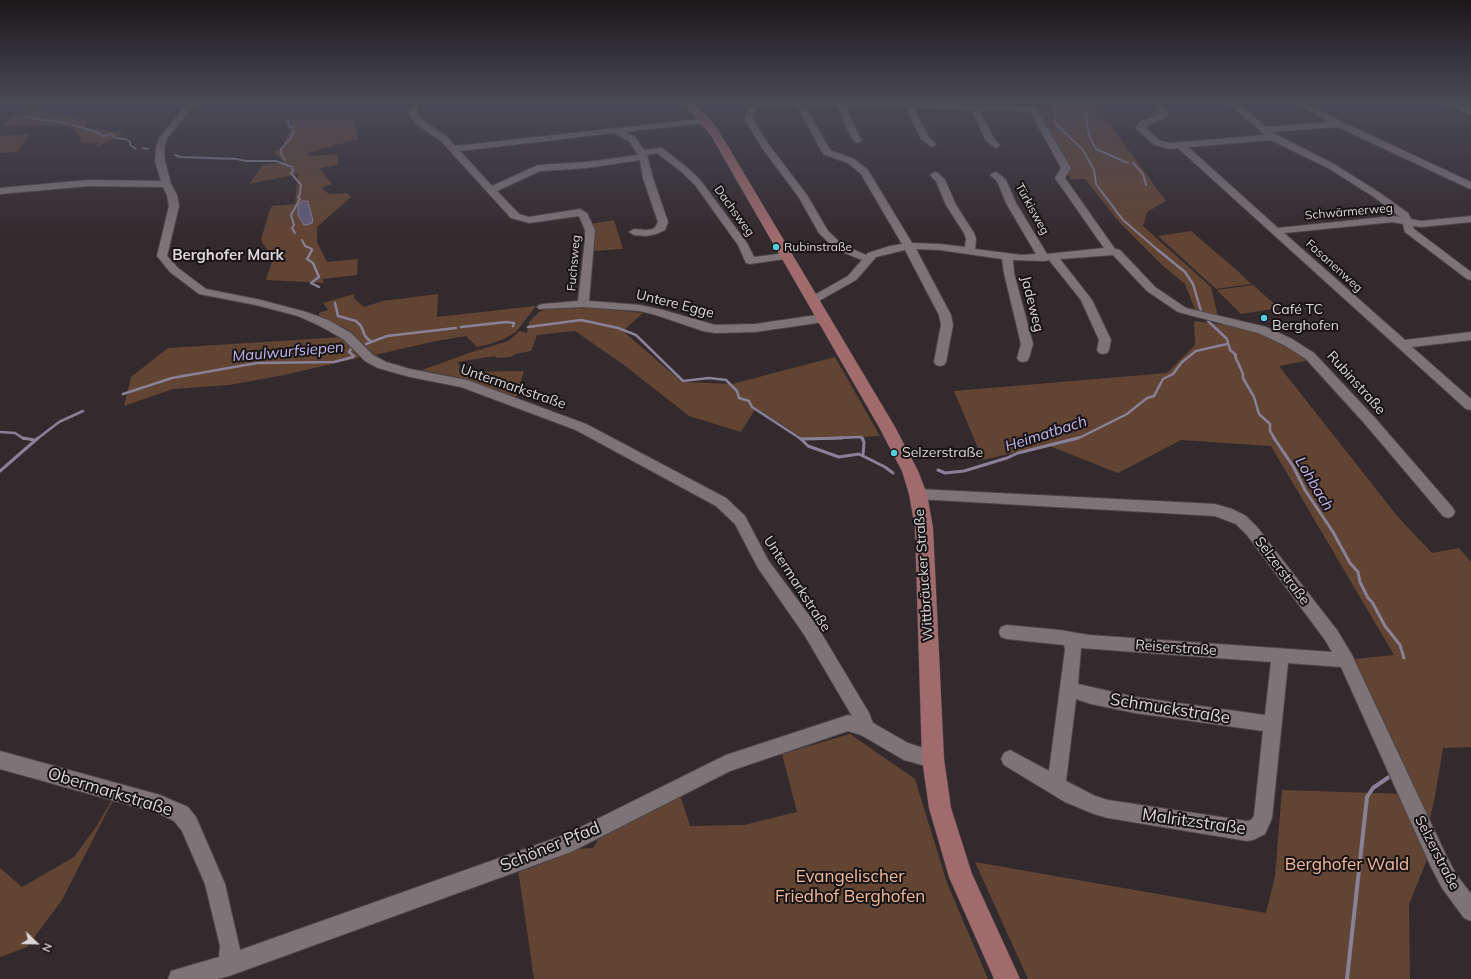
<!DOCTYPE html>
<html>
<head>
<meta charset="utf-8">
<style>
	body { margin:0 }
	#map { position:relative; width:1471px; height:979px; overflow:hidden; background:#332a2d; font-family:Mulish,sans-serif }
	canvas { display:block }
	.north { position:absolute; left:16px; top:923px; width:40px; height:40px; -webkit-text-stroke:3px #181415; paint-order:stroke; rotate:113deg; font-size:11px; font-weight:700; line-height:16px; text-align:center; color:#dcd6d8 }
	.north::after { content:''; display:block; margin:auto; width:14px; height:18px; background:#dcd6d8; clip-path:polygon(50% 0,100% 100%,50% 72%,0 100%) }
</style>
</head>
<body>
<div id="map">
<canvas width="1471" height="979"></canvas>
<div class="north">N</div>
</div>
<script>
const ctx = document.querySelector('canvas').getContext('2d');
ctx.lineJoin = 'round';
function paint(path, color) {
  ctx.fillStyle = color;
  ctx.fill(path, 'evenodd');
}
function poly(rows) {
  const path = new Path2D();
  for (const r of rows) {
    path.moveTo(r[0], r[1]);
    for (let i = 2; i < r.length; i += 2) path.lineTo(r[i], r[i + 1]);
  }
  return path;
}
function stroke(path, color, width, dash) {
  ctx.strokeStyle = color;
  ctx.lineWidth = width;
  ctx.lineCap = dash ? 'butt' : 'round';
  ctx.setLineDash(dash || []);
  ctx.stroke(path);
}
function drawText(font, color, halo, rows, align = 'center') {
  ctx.font = font + ' Mulish,sans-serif';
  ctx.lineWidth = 4;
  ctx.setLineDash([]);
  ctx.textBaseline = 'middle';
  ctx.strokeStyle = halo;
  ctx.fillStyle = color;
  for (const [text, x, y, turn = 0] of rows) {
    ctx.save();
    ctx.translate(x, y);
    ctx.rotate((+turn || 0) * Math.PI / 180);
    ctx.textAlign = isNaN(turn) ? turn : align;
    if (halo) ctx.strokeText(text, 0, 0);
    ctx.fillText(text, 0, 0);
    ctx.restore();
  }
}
const green = poly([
	[1051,102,1098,102,1096,106,1166,201,1147,212,1143,226,1211,287,1218,316,1196,312,1185,284,1162,265,1120,223,1085,179,1071,179,1035,109,1050,110],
	[31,111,87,119,86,128,124,133,97,147,97,143,81,142,80,136,75,130,69,127,34,125,4,126,12,116],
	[290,120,354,120,358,139,307,153,310,156,337,154,338,165,319,168,332,184,321,188,329,194,347,193,351,197,317,227,317,242,327,262,358,259,357,275,322,279,324,283,266,280,273,259,261,240,269,212,272,206,295,204,298,174,249,184,263,165,284,162,273,151,281,150,293,124],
	[30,134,17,152,0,153,0,136],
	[614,220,623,249,593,251,595,235,591,224],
	[1191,231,1240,273,1251,284,1216,289,1158,236],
	[1253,285,1279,308,1241,314,1217,290],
	[354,294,354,298,364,307,383,301,438,294,437,317,536,306,516,332,504,339,490,344,477,347,466,336,436,341,375,355,348,330,319,316,319,313,328,310,323,303],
	[585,307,643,313,623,331,682,382,732,384,835,357,880,436,806,440,756,408,741,432,689,416,624,365,575,331,537,335,531,351,515,354,511,357,496,358,495,356,457,362,460,366,459,369,461,372,524,371,516,397,457,377,422,370,472,352,508,341,520,331,527,333,529,322,539,312,547,309],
	[1194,321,1249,328,1282,341,1311,360,1279,366,1398,517,1432,553,1459,548,1471,562,1471,747,1443,748,1435,796,1427,831,1376,704,1355,659,1394,655,1271,446,1181,440,1118,473,1047,445,983,460,954,391,1167,373,1195,345],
	[343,337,358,353,359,356,358,358,284,375,229,385,173,389,124,406,131,377,168,348],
	[850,734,915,779,947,883,988,979,534,979,518,869,531,868,577,849,593,848,600,837,680,795,690,826,744,825,797,812,782,754],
	[1282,790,1404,794,1431,850,1409,904,1410,979,1028,979,975,862,1266,913,1275,876],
	[113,798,116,798,110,806,62,900,27,947,0,957,0,868,22,887,74,857,96,827]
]);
const water = poly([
	[302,201,308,201,313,221,312,223,307,225,304,225,298,215,298,205,302,201]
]);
const streamFar3 = poly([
	[1058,102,1054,122,1083,150,1094,170,1096,184,1123,220,1159,251],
	[1084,102,1089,136,1096,149,1128,163],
	[26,117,70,124],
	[73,125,97,132,103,136,111,134,114,137],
	[116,138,126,139,130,142],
	[130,143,130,145,136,149],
	[143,148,148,149],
	[175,155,180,157,237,159,246,161,276,161,292,167,293,171,291,173,301,185,300,194,298,197,300,199,291,215,294,225,292,228,295,233],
	[285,160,281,154,281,149,291,138,294,131,293,128,289,126,288,120],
	[1133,163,1143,174,1146,185],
	[302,240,305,246,312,249,311,251]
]);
const streamFar2 = poly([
	[312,250,307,259,313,263,319,277,311,283,319,287],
	[1158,250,1185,272,1193,284,1201,311],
	[335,303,338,316,356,321,361,326,365,336,371,342],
	[1208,321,1227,339,1230,350,1236,355,1235,356,1243,374,1243,378,1254,397,1259,414,1270,424,1270,431,1275,439],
	[461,327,506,322,514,323,513,326],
	[528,327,581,320,618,328,636,335,683,381,709,378,726,380,737,391,739,398,749,401,752,407,801,439],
	[366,344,387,336,456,328],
	[123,394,172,378,257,363,334,362,353,357,354,356,349,352,351,349],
	[0,432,15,433,24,439],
	[37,439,59,422,83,411],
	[812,439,861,437,863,439],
	[1074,439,1081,437,1127,414,1147,398,1154,396,1163,379,1173,374,1182,362,1196,351,1227,344]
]);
const streamFar1 = poly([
	[23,438,34,440],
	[800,438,808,446,839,457,859,454,885,467,893,473],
	[862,438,864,442,863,455],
	[1274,438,1293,466,1305,490,1333,532,1350,563,1358,572,1360,582,1368,598,1372,602,1385,626,1400,645,1404,658],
	[802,439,842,438],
	[938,470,945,473,964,471,1007,458,1018,453,1078,438],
	[0,471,38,438]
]);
const stream = poly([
	[1347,979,1367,797,1373,788,1389,777]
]);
const minor = poly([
	[189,102,197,102,167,138,164,148,165,161,171,184,177,195,179,206,167,256,178,268,206,289,261,300,306,312,328,320,351,333,373,355,386,362,410,369,467,380,586,424,726,498,745,516,768,560,817,626,869,713,873,723,908,743,939,753,942,759,939,765,933,768,904,760,861,735,848,731,730,771,571,852,229,976,217,979,168,979,171,971,219,957,220,946,205,884,182,831,174,821,158,813,0,769,0,751,160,795,188,807,196,817,225,884,240,950,567,834,726,755,848,715,852,716,805,636,758,568,735,524,716,506,576,430,461,387,410,377,378,368,365,361,343,339,320,326,298,316,256,305,199,294,170,272,157,256,169,206,167,195,163,187,89,186,0,194,0,188,89,180,161,181,155,161,156,148,159,138,189,102],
	[413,102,421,102,417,109,417,113,421,119,447,137,455,146,708,118,709,120,708,122,705,123,625,132,635,137,644,150,662,148,689,169,701,181,747,243,754,257,787,253,792,256,791,258,750,264,746,263,738,245,695,185,683,173,657,153,647,155,653,178,668,222,665,230,656,234,646,236,634,235,629,232,634,229,646,230,653,229,656,226,658,222,643,178,640,160,587,168,540,171,497,191,519,214,529,217,580,209,587,213,595,230,589,301,640,305,663,310,715,325,755,324,824,314,828,316,830,318,828,320,824,322,755,332,715,333,703,331,656,315,640,311,583,307,539,309,537,307,539,305,543,304,578,301,585,240,585,230,579,216,529,223,511,218,441,141,415,123,409,113,409,109,413,102],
	[614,133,629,141,638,155,587,162,538,165,492,186,460,151,614,133],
	[755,102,849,102,1035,107,1071,168,1065,178,1115,249,1120,250,1155,287,1186,308,1266,327,1292,339,1314,353,1375,418,1453,508,1455,512,1453,516,1448,518,1443,516,1365,424,1306,359,1284,345,1258,333,1178,312,1147,291,1113,255,1060,259,1092,300,1111,340,1109,350,1107,353,1103,354,1099,353,1097,350,1099,340,1081,300,1049,260,1044,261,1013,260,1014,273,1033,344,1029,358,1027,361,1023,362,1019,361,1017,358,1021,344,1004,273,1002,259,940,250,916,249,951,315,953,325,946,362,944,365,940,366,936,365,934,362,941,325,939,315,905,250,876,257,856,280,817,302,809,302,807,300,809,298,848,276,862,260,835,249,819,233,798,196,762,148,746,121,745,117,748,108,755,102],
	[762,105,797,105,823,154,848,163,861,174,902,244,890,246,868,253,866,255,843,245,828,231,807,195,769,145,754,121,753,117,756,109,762,105],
	[805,106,837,106,851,137,855,142,858,143,862,140,859,136,846,107,906,108,921,139,932,147,936,144,929,138,914,108,972,110,986,141,996,148,1000,145,994,139,980,110,1030,111,1061,168,1055,178,1104,248,1047,254,1016,203,1006,180,998,173,995,172,990,175,997,181,1006,203,1036,254,1021,255,975,249,976,239,974,233,956,205,945,180,938,173,935,172,930,175,936,181,946,205,964,233,966,239,965,247,940,244,912,243,868,170,854,159,830,150,805,106],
	[1154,102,1162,102,1168,112,1168,116,1145,127,1160,141,1170,143,1265,135,1227,102,1236,102,1266,127,1329,122,1295,102,1305,102,1342,122,1471,182,1471,189,1468,188,1338,127,1271,132,1334,164,1380,193,1408,213,1411,219,1421,221,1471,216,1471,222,1421,227,1413,226,1414,229,1471,272,1471,280,1467,279,1405,232,1403,224,1393,222,1284,233,1405,340,1471,332,1471,340,1412,347,1471,399,1471,410,1466,409,1178,148,1170,149,1154,145,1137,129,1136,127,1139,122,1160,115,1154,102],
	[1271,140,1328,168,1374,197,1400,217,1393,216,1278,228,1188,147,1271,140],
	[1442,102,1453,102,1471,109,1471,115,1442,102],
	[918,489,1215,504,1232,509,1246,516,1257,527,1337,630,1352,655,1445,853,1456,874,1471,894,1471,921,1464,918,1442,888,1431,867,1341,667,1288,663,1272,818,1265,834,1253,840,1247,841,1108,818,1094,814,1065,802,1004,765,1001,759,1004,753,1010,750,1049,771,1065,650,1064,645,1007,639,1001,637,999,632,1001,627,1007,625,1059,630,1089,635,1332,652,1325,640,1247,535,1236,524,1215,516,918,499,913,498,911,494,913,490,918,489],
	[1081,648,1271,662,1265,715,1135,697,1078,684,1081,648],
	[1076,699,1091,704,1135,713,1263,731,1254,816,1251,820,1247,821,1108,800,1095,796,1066,781,1076,699]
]);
const major = poly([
	[682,102,692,102,709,118,720,133,895,427,918,471,927,494,933,528,944,759,951,808,972,874,1020,979,994,979,949,877,929,808,922,759,915,528,909,494,902,471,879,427,710,134,682,102]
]);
const markers = [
	[776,247,4,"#54cade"],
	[1264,318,4,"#54cade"],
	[894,453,4,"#54cade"]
];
const farStreetnames = [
	["Türkisweg",1032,209,61],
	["Dachsweg",734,211,54],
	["Schwärmerweg",1349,212,-5],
	["Fuchsweg",574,263,-85],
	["Fasanenweg",1334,266,42]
];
const farPoinames = [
	["Rubinstraße",784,247]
];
const streetNames = [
	["Untere Egge",675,304,14],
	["Jadeweg",1032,304,76],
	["Rubinstraße",1356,383,48],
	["Untermarkstraße",513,387,19],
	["Selzerstraße",1282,571,53],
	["Wittbräucker Straße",924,575,-94],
	["Untermarkstraße",797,584,57],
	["Reiserstraße",1176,648,4],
	["Selzerstraße",1437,853,63]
];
const poiNames = [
	["Café TC",1272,310],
	["Berghofen",1272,326],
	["Selzerstraße",902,453]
];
const farDistrictnames = [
	["Berghofer Mark",228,255]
];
const waterNames = [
	["Maulwurfsiepen",288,352,-5],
	["Heimatbach",1046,434,-18],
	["Lohbach",1314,484,59]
];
const nearStreetnames = [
	["Schmuckstraße",1170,709,9],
	["Obermarkstraße",110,792,17],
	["Malritzstraße",1194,822,8],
	["Schöner Pfad",550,847,-22]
];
const nearParknames = [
	["Berghofer Wald",1347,865],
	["Evangelischer",850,877],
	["Friedhof Berghofen",850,897]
];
paint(green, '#624433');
paint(water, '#655d7d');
stroke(water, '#898198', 1);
stroke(streamFar3, '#898198', 2);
stroke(streamFar2, '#898198', 2.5);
stroke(streamFar1, '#898198', 3);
stroke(stream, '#898198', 4);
stroke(minor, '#4d4648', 2);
stroke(major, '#4d4648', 1);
paint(minor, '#7e7478');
paint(major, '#a16b6d');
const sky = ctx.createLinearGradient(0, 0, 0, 239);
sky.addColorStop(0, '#1c1719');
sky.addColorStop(0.43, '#4a4a57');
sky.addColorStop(1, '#4a4a5700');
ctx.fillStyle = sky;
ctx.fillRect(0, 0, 1471, 239);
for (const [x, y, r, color] of markers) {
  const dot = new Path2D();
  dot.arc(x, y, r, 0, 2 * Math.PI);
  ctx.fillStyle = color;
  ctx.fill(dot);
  stroke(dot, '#181415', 1.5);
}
drawText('12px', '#dcd6d8', '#181415', farStreetnames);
drawText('12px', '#dcd6d8', '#181415', farPoinames, 'left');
drawText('14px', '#dcd6d8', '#181415', streetNames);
drawText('14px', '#dcd6d8', '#181415', poiNames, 'left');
drawText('bold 15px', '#dcd6d8', '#181415', farDistrictnames);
drawText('italic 15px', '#c4b6f0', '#181415', waterNames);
drawText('17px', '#dcd6d8', '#181415', nearStreetnames);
drawText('17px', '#f5ba9a', '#181415', nearParknames);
</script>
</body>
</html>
